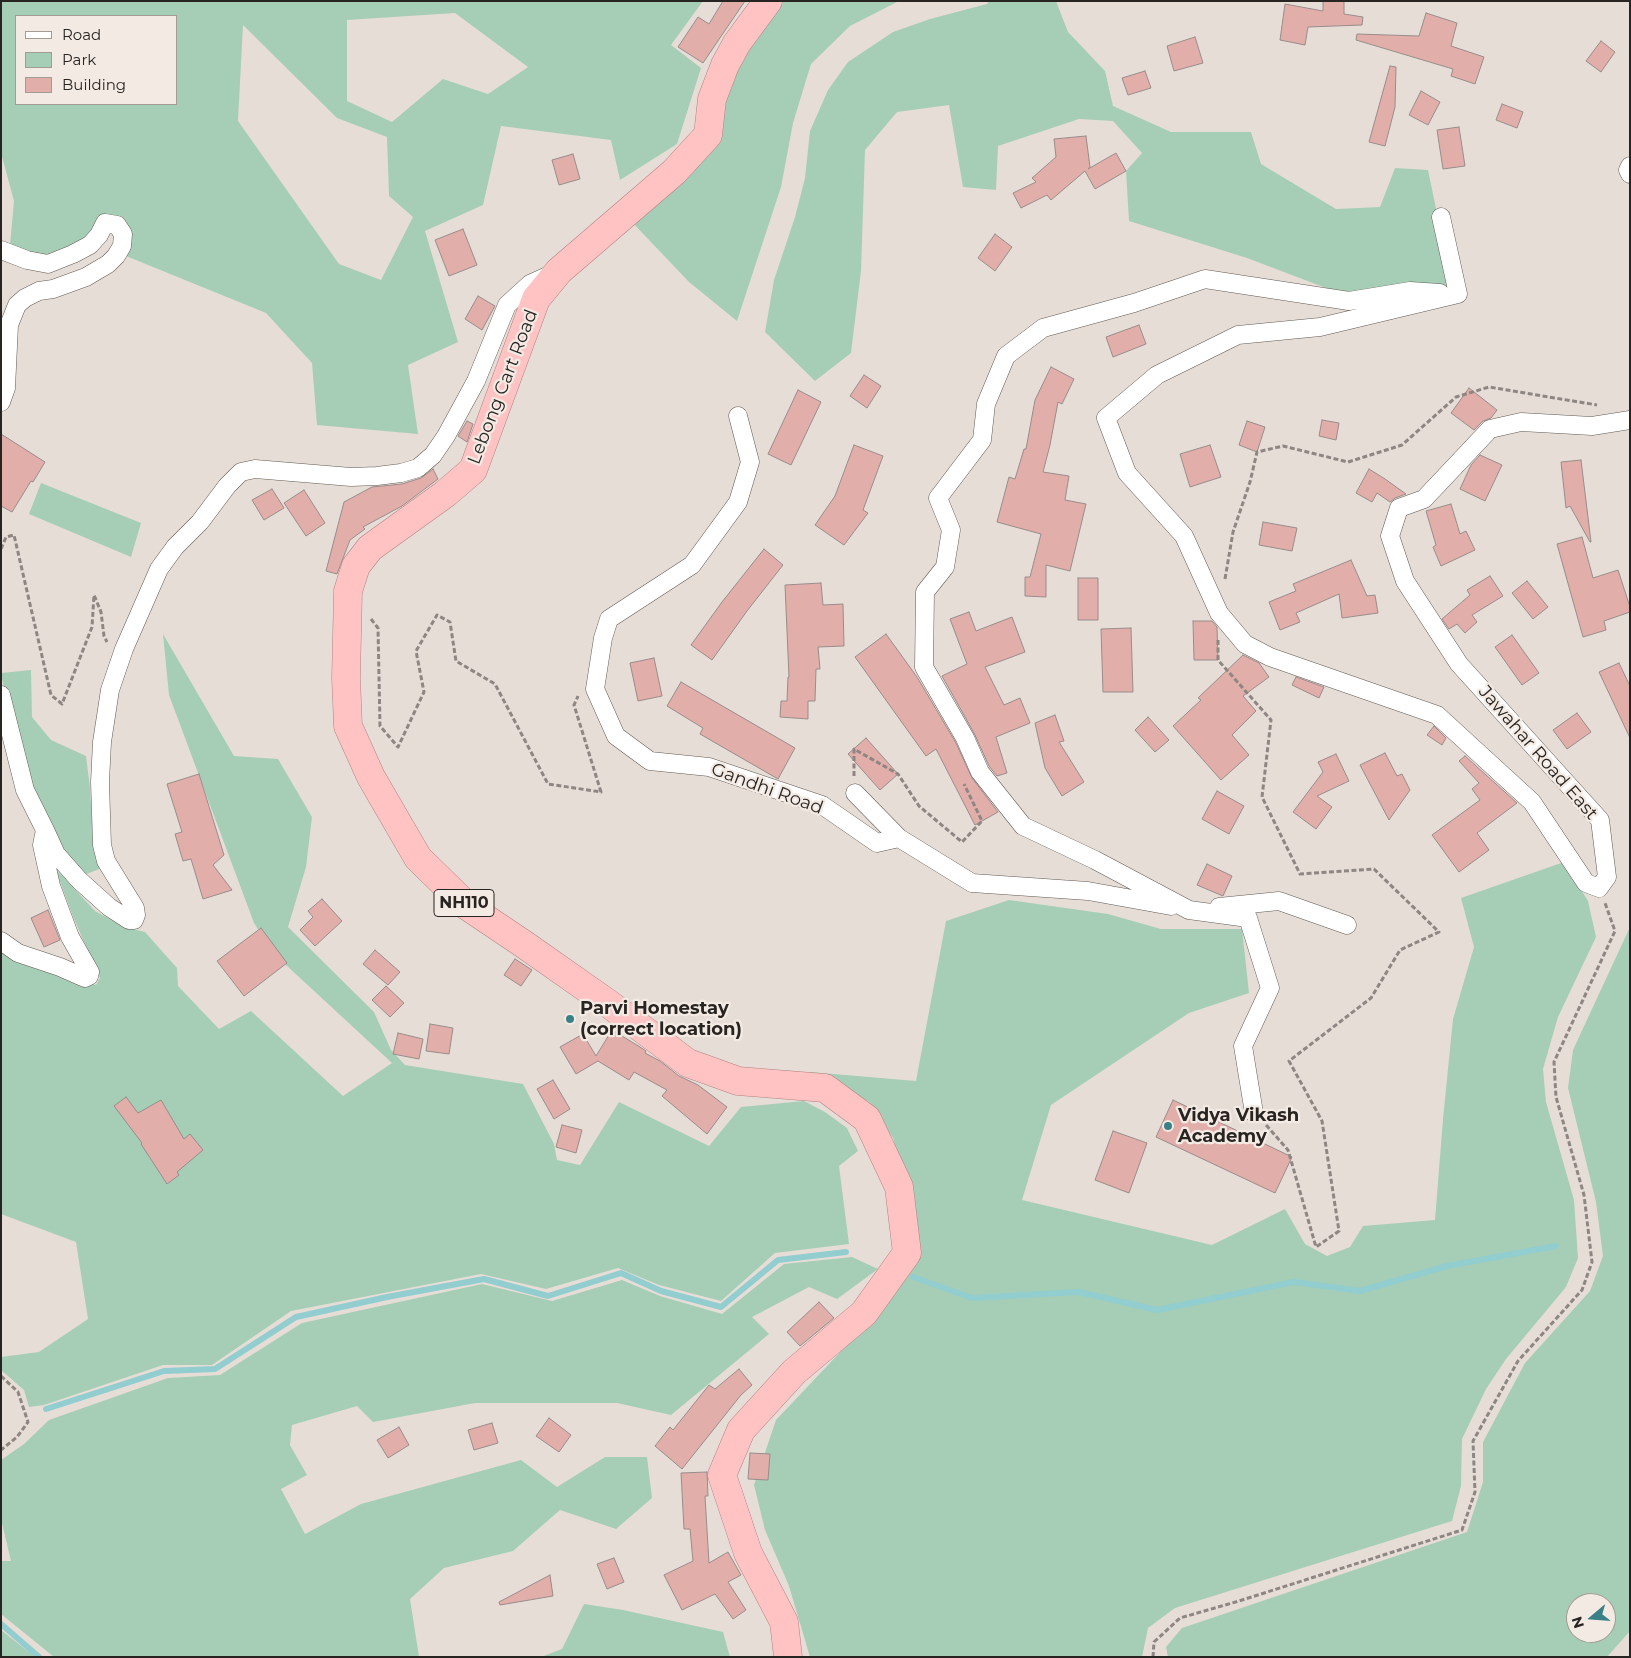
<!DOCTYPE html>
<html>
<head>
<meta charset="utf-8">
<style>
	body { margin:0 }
	#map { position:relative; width:1631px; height:1658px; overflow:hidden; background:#e7ddd7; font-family:Montserrat,sans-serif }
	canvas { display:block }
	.frame { position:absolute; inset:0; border:2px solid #272421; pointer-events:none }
	.legend { position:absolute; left:15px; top:15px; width:162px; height:90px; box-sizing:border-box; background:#f4eae4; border:1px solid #a29b96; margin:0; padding:6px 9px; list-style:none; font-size:15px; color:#272421 }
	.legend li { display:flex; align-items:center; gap:10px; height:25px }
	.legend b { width:25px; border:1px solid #a29b96 }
	.north { position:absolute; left:1566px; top:1593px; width:50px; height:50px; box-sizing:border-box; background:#f4eae4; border:1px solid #a29b96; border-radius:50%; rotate:252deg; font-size:14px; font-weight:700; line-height:20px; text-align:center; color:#272421 }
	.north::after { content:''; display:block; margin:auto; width:18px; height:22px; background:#398187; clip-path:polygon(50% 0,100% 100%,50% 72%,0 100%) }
</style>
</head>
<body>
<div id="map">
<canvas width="1631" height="1658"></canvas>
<div class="frame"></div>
<ul class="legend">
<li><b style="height:6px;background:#fff"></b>Road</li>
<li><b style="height:14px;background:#a6ceb6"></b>Park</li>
<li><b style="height:14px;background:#e1aeaa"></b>Building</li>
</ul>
<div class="north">N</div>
</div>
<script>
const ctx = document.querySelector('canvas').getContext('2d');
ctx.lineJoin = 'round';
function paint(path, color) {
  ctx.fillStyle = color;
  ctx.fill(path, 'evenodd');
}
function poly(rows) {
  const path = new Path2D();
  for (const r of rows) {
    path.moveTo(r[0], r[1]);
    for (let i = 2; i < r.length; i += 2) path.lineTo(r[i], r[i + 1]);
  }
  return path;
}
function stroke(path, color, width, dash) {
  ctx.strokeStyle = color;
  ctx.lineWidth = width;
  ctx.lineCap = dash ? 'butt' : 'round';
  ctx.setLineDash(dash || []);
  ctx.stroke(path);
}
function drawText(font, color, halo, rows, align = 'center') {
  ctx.font = font + ' Montserrat,sans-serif';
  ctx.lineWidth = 4.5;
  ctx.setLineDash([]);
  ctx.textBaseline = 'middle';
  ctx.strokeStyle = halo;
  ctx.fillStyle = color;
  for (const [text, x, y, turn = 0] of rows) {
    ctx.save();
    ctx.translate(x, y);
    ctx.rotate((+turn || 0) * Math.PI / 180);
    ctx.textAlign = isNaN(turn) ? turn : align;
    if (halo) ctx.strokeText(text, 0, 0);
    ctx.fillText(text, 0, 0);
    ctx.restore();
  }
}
const green = poly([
	[1,1,703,1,671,45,701,68,677,144,620,180,611,140,501,126,483,205,425,231,458,342,408,365,418,434,317,425,312,363,266,313,126,256,120,223,88,244,50,259,10,245,14,201,1,153],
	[455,13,528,67,488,94,443,79,392,122,347,101,347,20],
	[16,16,176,16,176,104,16,104],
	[243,25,337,118,387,137,389,196,413,217,381,280,339,264,238,121],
	[775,1,899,1,850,26,811,64,793,123,781,187,737,321,689,282,630,220,719,96],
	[989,1,1056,1,1068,32,1105,71,1113,106,1171,132,1251,132,1261,164,1336,209,1380,207,1395,168,1428,170,1452,286,1408,284,1347,296,1247,258,1129,221,1126,171,1142,153,1113,121,1079,119,998,146,996,190,963,187,949,105,897,112,865,150,861,271,851,353,815,381,765,332,774,280,795,217,805,178,810,131,828,90,848,62,893,32,930,19,987,4],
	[41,483,141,523,131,557,29,514],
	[163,634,234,756,278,759,312,817,306,867,288,927,374,1012,391,1050,405,1065,523,1084,554,1144,557,1160,580,1165,619,1102,709,1146,741,1107,804,1101,825,1112,847,1128,858,1151,839,1166,849,1244,775,1253,721,1301,659,1285,618,1268,546,1289,481,1274,291,1311,212,1365,163,1365,44,1405,29,1407,24,1390,1,1370,1,1357,39,1352,88,1319,76,1242,1,1214,1,949,16,960,96,985,100,978,74,919,55,868,95,911,124,927,145,932,177,968,178,986,219,1029,251,1011,343,1096,392,1063,273,953,254,923,169,695],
	[31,670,32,717,51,740,86,756,90,788,92,821,102,868,81,876,59,851,28,786,1,675,1,673],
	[1564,862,1588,901,1596,937,1558,1017,1543,1069,1546,1102,1574,1200,1578,1258,1566,1287,1506,1359,1486,1389,1462,1439,1461,1486,1452,1521,1175,1608,1148,1628,1142,1657,810,1657,789,1586,765,1530,754,1485,776,1420,881,1309,910,1198,893,1138,869,1102,810,1072,916,1081,946,921,1009,900,1108,914,1161,929,1242,929,1249,993,1189,1013,1051,1105,1022,1200,1212,1245,1285,1209,1305,1244,1327,1256,1350,1247,1363,1226,1435,1220,1443,1119,1453,1019,1474,947,1461,898],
	[1630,927,1630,1631,1607,1657,1168,1657,1166,1647,1182,1628,1467,1532,1483,1482,1483,1442,1525,1363,1590,1291,1603,1256,1596,1202,1568,1088,1573,1050],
	[1576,1603,1606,1603,1606,1633,1576,1633],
	[852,1257,878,1269,837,1299,809,1287,752,1317,769,1334,671,1415,617,1403,475,1403,373,1422,357,1406,292,1425,290,1445,307,1475,281,1489,305,1534,361,1504,521,1460,557,1487,605,1457,647,1457,652,1498,616,1529,560,1510,513,1551,444,1568,410,1599,419,1657,54,1657,1,1614,1,1561,11,1561,1,1519,1,1460,24,1444,49,1420,168,1378,220,1375,302,1323,482,1284,552,1301,622,1280,660,1296,722,1314,784,1264],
	[584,1604,623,1610,723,1632,730,1657,541,1657,562,1649],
	[1,1630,35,1657,1,1657]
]);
const stream = poly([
	[913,1277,972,1298,1079,1292,1157,1310,1294,1282,1360,1291,1447,1266,1556,1246],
	[46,1409,164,1371,215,1369,296,1317,387,1297,484,1279,548,1296,621,1273,661,1291,721,1307,778,1260,846,1252],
	[1,1624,39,1657]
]);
const building = poly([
	[723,1,745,1,703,63,678,47,698,17,709,24,723,1],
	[1323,1,1344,1,1344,14,1363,17,1362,25,1308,27,1305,45,1280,40,1285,4,1323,11,1323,1],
	[1426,13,1457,23,1451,46,1484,57,1475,84,1451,76,1453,69,1356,40,1357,34,1419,36,1426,13],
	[1195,37,1203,63,1174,71,1167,46,1195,37],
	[1601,41,1615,52,1601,72,1586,61,1601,41],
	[1390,66,1396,67,1395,107,1385,146,1369,142,1390,66],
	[1145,71,1151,88,1128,95,1122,78,1145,71],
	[1421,91,1440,102,1428,125,1409,115,1421,91],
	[1502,104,1523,112,1517,128,1496,120,1502,104],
	[1459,127,1465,166,1443,169,1437,130,1459,127],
	[1086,136,1090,167,1088,169,1116,153,1126,171,1095,189,1085,171,1051,200,1047,195,1021,208,1013,193,1036,182,1032,178,1056,157,1054,139,1086,136],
	[573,154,580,179,559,185,552,160,573,154],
	[463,229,477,265,449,276,435,240,463,229],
	[995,234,1012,247,995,271,978,258,995,234],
	[478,296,495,306,482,330,465,319,478,296],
	[1139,325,1146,344,1113,357,1106,337,1139,325],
	[1051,367,1074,379,1062,404,1058,402,1050,445,1043,472,1069,476,1065,500,1086,504,1070,571,1046,565,1046,597,1025,596,1025,577,1030,577,1041,534,997,522,1009,477,1015,479,1024,449,1026,449,1035,400,1051,367],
	[864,375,881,386,867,408,850,396,864,375],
	[1469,388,1497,410,1491,418,1483,421,1474,430,1451,413,1469,388],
	[798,390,821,402,791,465,768,454,798,390],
	[1322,420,1339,423,1336,440,1319,436,1322,420],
	[467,421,473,424,467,442,458,436,467,421],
	[1247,421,1265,427,1257,452,1239,445,1247,421],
	[1,434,45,462,33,482,31,481,12,512,1,506,1,434],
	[854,445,883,456,863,510,868,513,844,545,815,525,835,496,854,445],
	[1210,445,1221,477,1190,487,1180,454,1210,445],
	[1480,455,1502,465,1485,501,1460,489,1471,465,1480,455],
	[1581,460,1591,542,1590,542,1570,506,1566,508,1561,462,1581,460],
	[433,469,438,479,402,506,363,527,365,529,350,540,337,574,326,571,344,502,372,487,402,484,421,478,433,469],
	[1369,469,1385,479,1406,494,1395,498,1390,502,1377,493,1372,502,1356,493,1369,469],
	[272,489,284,508,264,520,252,500,272,489],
	[304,490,325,523,306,536,284,503,304,490],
	[1451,504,1460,534,1466,531,1475,550,1441,566,1433,547,1436,545,1426,511,1451,504],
	[1263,522,1297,528,1292,551,1259,545,1263,522],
	[1582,537,1593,578,1618,570,1630,607,1630,612,1604,621,1606,630,1583,637,1557,544,1582,537],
	[764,549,783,565,747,611,712,660,691,645,722,602,764,549],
	[1351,560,1367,596,1375,595,1378,613,1342,618,1339,594,1296,613,1300,622,1280,630,1269,602,1296,591,1293,584,1351,560],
	[1490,576,1503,596,1472,615,1477,622,1465,633,1457,624,1449,629,1442,619,1470,595,1467,590,1490,576],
	[1078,578,1098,578,1098,620,1078,620,1078,578],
	[1527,581,1548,607,1533,619,1512,593,1527,581],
	[821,583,823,605,843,604,844,646,818,647,820,669,816,669,815,701,808,701,808,719,780,717,781,701,787,701,788,677,789,677,785,585,821,583],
	[969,612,976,631,1012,617,1025,652,985,667,1004,705,1020,698,1030,723,996,737,1007,773,997,776,989,766,974,733,942,676,967,664,950,619,969,612],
	[1193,621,1212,621,1217,627,1218,660,1194,660,1193,621],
	[1131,628,1133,692,1103,692,1101,629,1131,628],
	[886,634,917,677,956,743,972,778,998,812,975,825,936,749,926,756,855,657,886,634],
	[1512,635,1539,673,1522,685,1495,647,1512,635],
	[1243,655,1259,663,1269,677,1243,696,1256,711,1232,735,1249,755,1221,780,1173,726,1201,700,1198,698,1243,655],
	[654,658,662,696,638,701,630,663,654,658],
	[1619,663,1630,686,1630,738,1599,672,1619,663],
	[1296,677,1324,687,1319,698,1292,685,1296,677],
	[681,682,795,748,778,779,700,734,703,728,667,706,681,682],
	[1577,713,1591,732,1567,749,1553,730,1577,713],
	[1055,715,1064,741,1059,742,1084,782,1062,796,1045,768,1035,723,1055,715],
	[1148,717,1169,740,1155,752,1135,730,1148,717],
	[1434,726,1446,738,1442,745,1427,735,1434,726],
	[866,738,898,774,880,790,848,754,866,738],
	[1385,753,1397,776,1402,774,1410,790,1389,820,1360,765,1385,753],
	[1336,754,1349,781,1317,796,1332,807,1316,829,1293,812,1323,772,1318,762,1336,754],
	[1465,756,1517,803,1477,833,1489,850,1459,872,1432,835,1480,800,1472,789,1479,783,1459,761,1465,756],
	[199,774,224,855,213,865,232,890,203,899,191,859,183,861,175,834,182,832,167,784,199,774],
	[1217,791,1244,806,1229,834,1202,819,1217,791],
	[1207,864,1232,876,1223,896,1197,885,1207,864],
	[322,899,342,921,315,946,300,930,313,917,308,911,322,899],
	[48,910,60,940,44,947,31,918,48,910],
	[261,928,287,963,244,996,217,961,261,928],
	[375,950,400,972,388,985,363,964,375,950],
	[515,959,532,970,521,986,504,975,515,959],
	[386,986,404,1003,390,1017,372,1000,386,986],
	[430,1024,453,1028,449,1054,426,1051,430,1024],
	[612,1030,640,1047,646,1051,645,1053,660,1061,679,1076,698,1085,727,1107,707,1134,662,1096,667,1090,634,1072,629,1080,598,1061,576,1074,560,1047,583,1034,596,1056,612,1030],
	[398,1033,423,1039,419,1059,393,1054,398,1033],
	[553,1080,570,1109,554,1119,537,1089,553,1080],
	[126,1097,138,1113,161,1100,184,1139,190,1134,203,1150,177,1172,179,1175,167,1184,141,1144,142,1143,114,1106,126,1097],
	[1173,1100,1292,1157,1275,1193,1156,1137,1173,1100],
	[562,1125,582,1130,576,1153,556,1147,562,1125],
	[1113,1131,1147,1143,1129,1193,1095,1180,1113,1131],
	[819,1302,834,1318,800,1346,787,1332,819,1302],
	[739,1369,752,1385,741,1395,682,1469,655,1446,670,1427,673,1430,709,1385,715,1389,739,1369],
	[549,1418,571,1435,559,1452,536,1436,549,1418],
	[492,1423,498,1443,474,1450,468,1430,492,1423],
	[399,1427,409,1445,388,1458,377,1440,399,1427],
	[750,1453,770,1454,768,1480,748,1479,750,1453],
	[707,1472,708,1496,705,1496,709,1563,728,1552,741,1575,728,1582,746,1610,733,1619,715,1594,682,1610,664,1575,693,1561,690,1529,684,1529,681,1473,707,1472],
	[614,1558,624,1582,607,1589,597,1564,614,1558],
	[550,1575,553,1596,500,1605,499,1602,550,1575]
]);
const path = poly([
	[1,549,6,537,14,535,51,695,62,704,92,627,94,595,101,612,104,636,107,642],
	[1225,579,1233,532,1250,482,1257,452,1283,446,1348,462,1402,445,1456,397,1489,387,1597,405],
	[371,619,378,628,380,726,398,747,424,692,416,651,437,615,450,622,456,661,495,684,548,784,601,792,574,705,578,696],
	[1218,640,1218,660,1271,720,1262,797,1300,874,1374,869,1439,932,1400,950,1371,998,1289,1061,1322,1121,1339,1231,1316,1247,1288,1150,1266,1125],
	[854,776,854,749,898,774,919,806,962,842,982,821,964,784],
	[1,1376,18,1392,28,1422,17,1437,1,1450],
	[1153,1657,1154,1642,1180,1618,1239,1601,1462,1530,1475,1492,1473,1441,1518,1361,1582,1290,1592,1262,1584,1195,1556,1097,1554,1062,1615,931,1605,903]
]);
const minor = poly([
	[1630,166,1628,170,1630,174],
	[1441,217,1458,294],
	[1,250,27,260,48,264,73,254,90,245,99,235,105,223,117,225,123,234,122,246,116,256,108,264,86,277,53,289,39,291,25,298,17,305,9,325,6,388,1,402],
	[1458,294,1320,327,1238,335,1157,375,1106,418,1127,473,1184,536,1219,613,1245,644,1270,657,1437,715,1532,802,1586,883,1599,888,1607,877,1600,820,1459,664,1405,581,1390,536,1399,508,1424,499,1490,429,1521,422,1592,426,1630,420],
	[738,416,750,462,738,502,692,565,609,619,603,638,595,689,616,736,650,761,709,767,822,805,877,843,899,838,972,883,1088,891,1171,906],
	[1,695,25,790,45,830],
	[855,793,899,838],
	[1219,907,1279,901,1347,925],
	[1,941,18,953,60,967,85,978,89,976,90,972,70,937,51,886,42,845,45,830,56,854,79,880,109,907,129,920,134,920,136,915,135,908,106,861,102,845,100,782,102,742,110,690,124,649,159,569,175,547,200,522,227,486,241,472,255,469,351,477,377,476,401,473,418,468,433,455,446,436,476,381,507,305,530,284,552,274],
	[1254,1113,1243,1046,1270,988,1248,918,1189,910,1095,860,1023,826,980,772,965,738,924,667,925,592,945,567,951,530,938,498,982,440,986,404,1006,356,1043,328,1134,303,1205,279,1349,301,1410,291,1440,293]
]);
const trunk = poly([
	[768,1,737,43,725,65,712,99,708,135,674,172,559,271,536,299,473,470,445,494,370,548,356,566,348,591,346,678,348,726,371,777,418,858,467,906,525,945,609,1004,688,1063,738,1081,825,1088,867,1119,899,1187,907,1253,864,1313,794,1372,741,1430,722,1475,748,1553,784,1622,788,1657]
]);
const markers = [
	[570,1019,5,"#398187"],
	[1168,1126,5,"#398187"]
];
const shields = [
	[464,903,60]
];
const shieldNames = [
	["NH110",464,903]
];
const streetNames = [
	["Lebong Cart Road",503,387,-69],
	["Jawahar Road East",1538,753,49],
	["Gandhi Road",767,789,20]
];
const poiNames = [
	["Parvi Homestay",580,1009],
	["(correct location)",580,1030],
	["Vidya Vikash",1178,1116],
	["Academy",1178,1137]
];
paint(green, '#a6ceb6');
stroke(stream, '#92cdcf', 6);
paint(building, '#e1aeaa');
stroke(building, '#988c8b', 1);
stroke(minor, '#625a54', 19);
stroke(trunk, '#b38281', 29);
stroke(path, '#8d8682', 3, [5, 2.5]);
stroke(minor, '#fff', 18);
stroke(trunk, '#ffc3c3', 28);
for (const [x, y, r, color] of markers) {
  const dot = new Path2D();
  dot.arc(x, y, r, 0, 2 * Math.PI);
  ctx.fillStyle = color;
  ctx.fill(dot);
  stroke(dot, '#f4eae4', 2);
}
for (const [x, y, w] of shields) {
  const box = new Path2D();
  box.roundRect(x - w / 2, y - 13.5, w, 27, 4);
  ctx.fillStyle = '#f4eae4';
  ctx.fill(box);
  stroke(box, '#272421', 1);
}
drawText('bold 16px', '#272421', null, shieldNames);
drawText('18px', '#272421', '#f4eae4', streetNames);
drawText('bold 18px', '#272421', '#f4eae4', poiNames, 'left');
</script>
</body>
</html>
